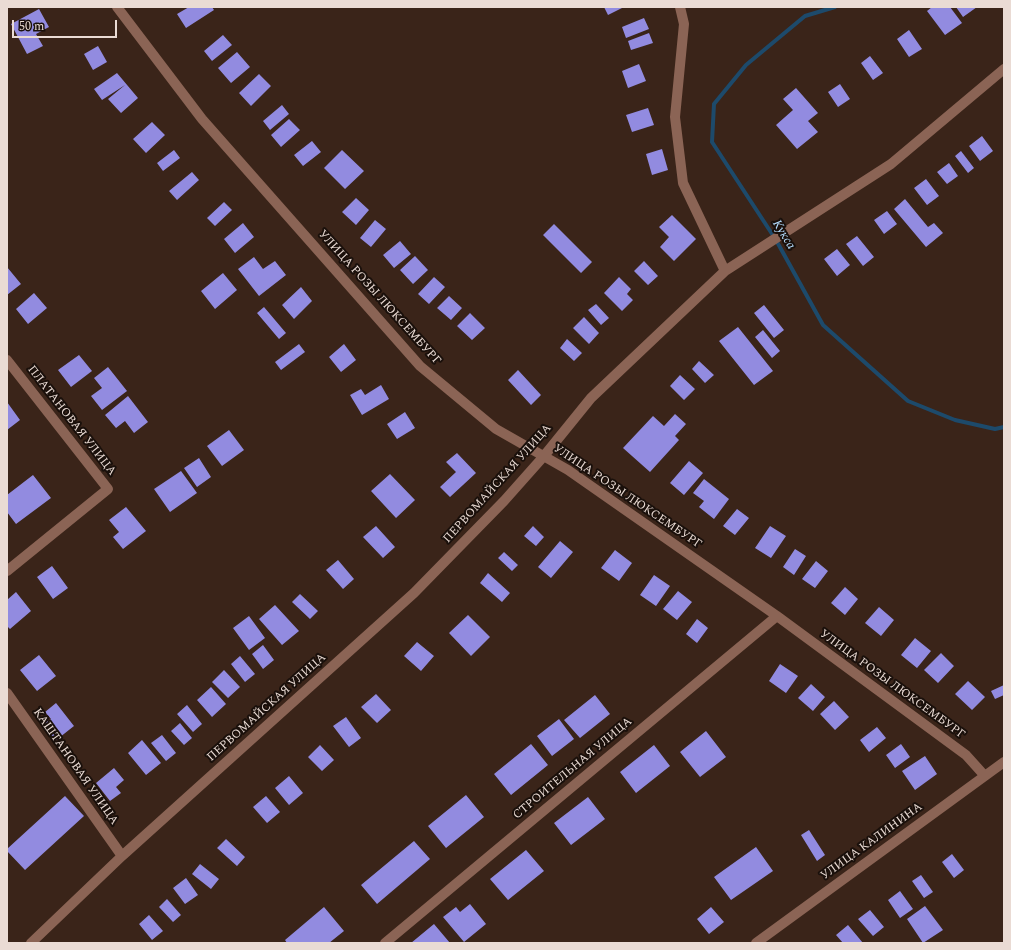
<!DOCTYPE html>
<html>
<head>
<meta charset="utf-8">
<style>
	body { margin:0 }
	#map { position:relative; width:1011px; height:950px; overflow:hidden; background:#3a2419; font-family:Spectral,serif }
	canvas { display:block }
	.frame { position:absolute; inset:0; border:8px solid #eadbd4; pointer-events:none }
	.scale { position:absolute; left:12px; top:20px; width:105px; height:18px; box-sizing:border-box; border:2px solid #eadbd4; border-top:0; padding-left:5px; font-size:12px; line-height:14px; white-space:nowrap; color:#eadbd4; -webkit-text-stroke:3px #1a100b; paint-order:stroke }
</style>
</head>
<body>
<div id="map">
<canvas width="1011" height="950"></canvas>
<div class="frame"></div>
<div class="scale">50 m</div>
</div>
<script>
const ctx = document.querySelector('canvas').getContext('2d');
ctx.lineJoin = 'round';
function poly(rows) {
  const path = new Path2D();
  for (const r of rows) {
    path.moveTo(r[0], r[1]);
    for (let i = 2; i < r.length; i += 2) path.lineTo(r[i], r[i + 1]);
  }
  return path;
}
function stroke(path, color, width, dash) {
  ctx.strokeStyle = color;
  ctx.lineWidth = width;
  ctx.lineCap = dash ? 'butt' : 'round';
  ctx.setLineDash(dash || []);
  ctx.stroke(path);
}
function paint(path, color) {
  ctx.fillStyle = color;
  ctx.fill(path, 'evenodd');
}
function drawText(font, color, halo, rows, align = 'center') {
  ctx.font = font + ' Spectral,serif';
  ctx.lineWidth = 4;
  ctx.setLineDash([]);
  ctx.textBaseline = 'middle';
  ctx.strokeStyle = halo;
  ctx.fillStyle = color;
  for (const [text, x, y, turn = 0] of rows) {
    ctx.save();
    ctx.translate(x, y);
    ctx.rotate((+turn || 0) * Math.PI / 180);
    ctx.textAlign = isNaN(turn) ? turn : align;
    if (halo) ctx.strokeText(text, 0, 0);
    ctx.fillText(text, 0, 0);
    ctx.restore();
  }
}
const stream = poly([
	[835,7,805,16,746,65,714,104,712,142,776,240,823,325,908,401,955,420,995,429,1004,427]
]);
const building = poly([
	[189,7,212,7,214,10,186,28,177,14],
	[604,7,624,7,608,15],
	[932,7,950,7,962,23,945,35,927,11],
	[956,7,977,7,963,17],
	[39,9,49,27,36,34,43,46,27,54,11,24],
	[644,18,649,29,626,38,622,27],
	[909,30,922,49,909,57,897,39],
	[649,33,653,43,631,50,628,41],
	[223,35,232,45,212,61,204,51],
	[98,46,107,62,93,70,84,54],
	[237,52,250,67,231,83,218,68],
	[870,56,883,73,873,80,861,63],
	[639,64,646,81,628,88,622,71],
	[117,73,138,98,121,113,108,99,125,85,102,100,94,89],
	[259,74,271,86,251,106,239,93],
	[840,84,850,99,838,107,828,92],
	[796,88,818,113,808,121,818,132,797,149,776,125,793,110,783,99],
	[282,105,289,114,270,130,263,121],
	[648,108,654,125,632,132,626,115],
	[289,119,300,130,281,147,271,135],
	[152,122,165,135,146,153,133,139],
	[982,136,993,151,980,161,969,146],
	[312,141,321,152,303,166,294,155],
	[662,149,668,170,652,175,646,154],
	[174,150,180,158,163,171,157,163],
	[342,150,364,171,345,189,324,168],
	[961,151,974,168,968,173,955,156],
	[949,163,958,176,947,184,937,172],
	[192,172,199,180,177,200,169,191],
	[926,179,939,196,927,205,914,188],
	[356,198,369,210,356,225,342,212],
	[905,199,928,227,934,223,943,233,926,247,894,209],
	[224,202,232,210,215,226,207,218],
	[887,211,897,224,884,234,874,220],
	[672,215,696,239,674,261,660,247,669,237,659,227],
	[375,220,386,229,371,247,360,238],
	[243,223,254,237,235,253,224,239],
	[554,224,592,262,581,273,543,235],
	[857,236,874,257,863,266,846,244],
	[400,241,411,254,394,268,383,255],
	[837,249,850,265,837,276,824,259],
	[415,256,428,270,413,284,400,270],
	[254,257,263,269,275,261,286,275,259,296,238,269],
	[644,261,658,276,648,285,634,271],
	[7,267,21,284,7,295],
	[223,273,237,290,215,309,201,291],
	[434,277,445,287,429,304,418,294],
	[619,277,631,289,627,294,633,300,622,311,604,293],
	[301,287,312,301,294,319,282,305],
	[34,293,47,308,28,324,16,309],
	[449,296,462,308,451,320,437,308],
	[596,304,609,318,601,325,588,310],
	[764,305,784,330,774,338,754,313],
	[264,307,286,333,279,339,257,313],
	[470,313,485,328,472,340,457,326],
	[584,317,599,333,589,344,573,328],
	[738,327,773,371,754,385,719,341],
	[763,330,780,351,772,358,755,337],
	[567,339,582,353,574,361,560,348],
	[299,344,305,352,281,370,275,362],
	[344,344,356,360,341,372,329,357],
	[79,355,92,371,71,387,58,370],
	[699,361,714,375,705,383,692,369],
	[108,367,127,391,102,410,91,396,102,388,94,378],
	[518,370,541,395,531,405,508,380],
	[680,375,695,389,684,400,670,386],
	[381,385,389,399,362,415,350,395,361,389,365,395],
	[128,396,148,422,134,433,125,421,116,428,105,415],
	[7,402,20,420,7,430],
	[405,412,415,428,397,439,387,424],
	[675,414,686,424,675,436,679,440,650,472,623,448,653,416,664,426],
	[229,430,244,450,222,466,207,446],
	[457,453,476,473,450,497,440,487,456,472,446,462],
	[199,458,211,477,197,487,184,468],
	[689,461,703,473,684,495,670,483],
	[181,471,197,493,170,512,154,489],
	[390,474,415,500,396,518,371,491],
	[33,475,51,498,16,524,7,512,7,495],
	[704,479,729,499,714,519,699,507,704,501,693,493],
	[126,507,146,531,123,549,113,537,119,532,109,520],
	[737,509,749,518,735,535,723,526],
	[376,526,395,547,383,558,363,537],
	[533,526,544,537,536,546,524,536],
	[770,526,786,536,771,558,755,548],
	[560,541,573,552,551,578,538,567],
	[795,549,806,556,794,575,783,567],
	[615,550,632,563,619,581,601,568],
	[504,552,518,565,512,571,498,558],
	[338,560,354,579,343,589,326,570],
	[816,561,828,571,815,588,802,579],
	[52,566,68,588,53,599,37,577],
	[488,573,510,593,502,602,480,583],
	[654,575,670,586,656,606,640,595],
	[845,587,858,599,845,615,831,603],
	[678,591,692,602,677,620,663,609],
	[16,592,31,611,10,629,7,626,7,600],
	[300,594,318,611,310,619,292,602],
	[275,605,299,631,282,645,259,619],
	[879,607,894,620,881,636,865,623],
	[468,615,490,637,471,656,449,633],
	[249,616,265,638,249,650,233,628],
	[697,619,708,628,697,643,686,634],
	[915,638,931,651,917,668,901,655],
	[417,642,434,656,421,671,404,656],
	[263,645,274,660,263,669,252,654],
	[941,653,954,666,938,683,924,670],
	[39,655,56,676,37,691,20,670],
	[240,656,255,674,245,682,231,664],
	[780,664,798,676,786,693,769,681],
	[224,670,240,687,228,698,212,682],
	[968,681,985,697,972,710,955,694],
	[811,684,825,697,813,711,798,698],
	[1004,685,1004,695,995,699,991,691],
	[211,687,226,704,212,717,197,700],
	[376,694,391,710,377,723,361,707],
	[595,695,610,714,580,738,564,720],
	[834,701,849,717,835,730,820,714],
	[56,703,74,726,55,741,42,725,51,719,45,712],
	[187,705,202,724,193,732,177,714],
	[346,717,361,738,349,747,333,726],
	[559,719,574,739,552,756,537,736],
	[180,723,192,738,184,745,171,731],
	[877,727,886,738,869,752,860,740],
	[706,731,726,757,700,777,680,752],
	[162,735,176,753,166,761,151,743],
	[142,740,161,763,146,775,128,753],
	[531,744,548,765,511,795,494,774],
	[901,744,910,757,895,768,886,755],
	[320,745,334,760,322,771,308,757],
	[654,745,670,766,636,793,620,772],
	[925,756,937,774,915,790,902,771],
	[114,768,124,780,116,787,121,793,110,801,96,783],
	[289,776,303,793,289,805,275,788],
	[466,795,484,817,446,848,428,826],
	[65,796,84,816,25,870,7,851,7,849],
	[266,796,280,812,267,823,253,807],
	[588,797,605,819,571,845,554,823],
	[809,830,825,855,817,861,801,835],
	[226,839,245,857,237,866,217,848],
	[414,841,430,859,377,904,361,885],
	[756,847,773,871,731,900,714,877],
	[526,850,544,871,508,900,490,879],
	[952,854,964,870,954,878,942,862],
	[200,864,219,879,211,889,192,874],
	[921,875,933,892,924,898,912,881],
	[186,878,198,895,185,904,173,888],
	[900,891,913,909,900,918,888,900],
	[167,899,181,915,173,922,159,907],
	[470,904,486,924,464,942,443,917,456,907,460,912],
	[925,906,943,930,923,943,907,919],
	[324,907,344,931,329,943,287,943,285,940],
	[711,907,724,922,709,934,697,919],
	[870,910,884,927,873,936,858,919],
	[149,915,163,931,152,940,139,924],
	[434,924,450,943,411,943],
	[848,925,863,943,843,943,836,935]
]);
const minor = poly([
	[117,7,202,119,420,366,496,429,568,470,777,616,966,755,984,775],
	[680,7,684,24,675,117,683,183,725,271],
	[7,360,108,489,7,571],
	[7,693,122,856],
	[31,943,122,856,414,593,504,501,544,456,591,398,725,271,891,164,1004,69],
	[385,943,777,616],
	[756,943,1004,762]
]);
const streetNames = [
	["УЛИЦА РОЗЫ ЛЮКСЕМБУРГ",379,298,48],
	["ПЛАТАНОВАЯ УЛИЦА",71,421,52],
	["ПЕРВОМАЙСКАЯ УЛИЦА",498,484,-48],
	["УЛИЦА РОЗЫ ЛЮКСЕМБУРГ",627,497,34],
	["УЛИЦА РОЗЫ ЛЮКСЕМБУРГ",892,685,36],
	["ПЕРВОМАЙСКАЯ УЛИЦА",267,708,-42],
	["КАШТАНОВАЯ УЛИЦА",75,767,55],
	["СТРОИТЕЛЬНАЯ УЛИЦА",573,769,-40],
	["УЛИЦА КАЛИНИНА",872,842,-36]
];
const waterNames = [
	["Кукса",783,235,59]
];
stroke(stream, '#1d4a6b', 4);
paint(building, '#928be0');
stroke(minor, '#8b6455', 10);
drawText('12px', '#eadbd4', '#1a100b', streetNames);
drawText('italic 13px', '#b4dcfd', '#1a100b', waterNames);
</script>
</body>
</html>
